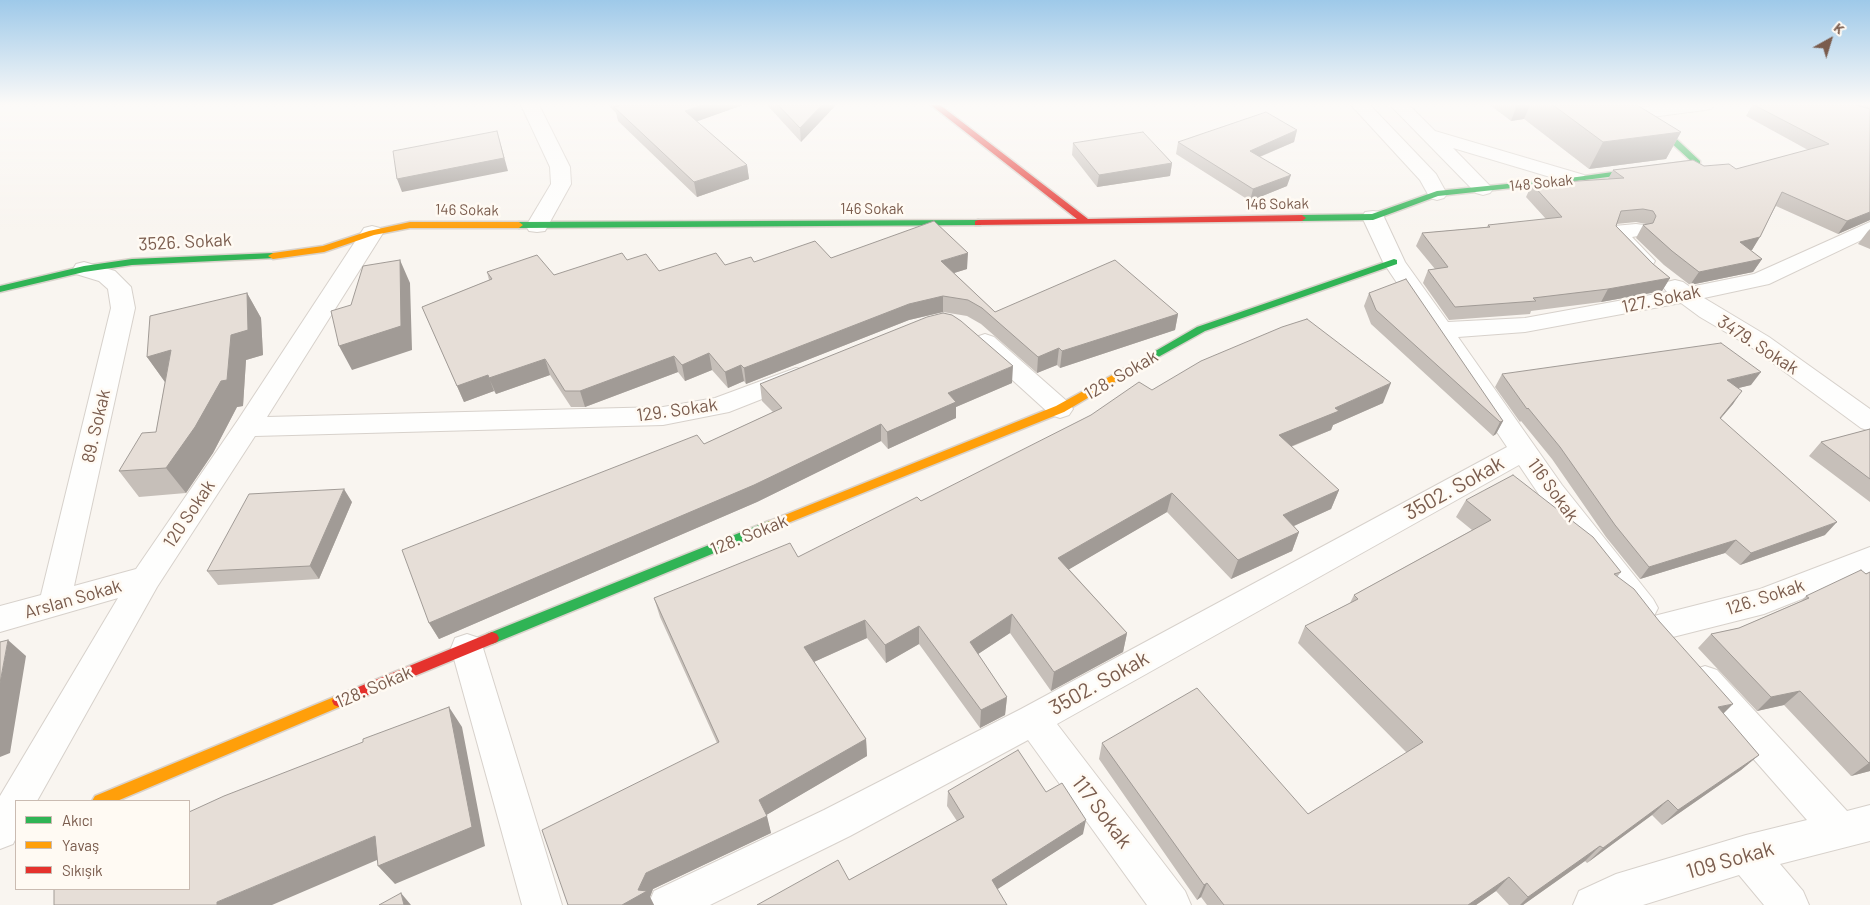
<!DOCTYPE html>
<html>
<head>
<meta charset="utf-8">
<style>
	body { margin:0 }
	#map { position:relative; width:1870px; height:905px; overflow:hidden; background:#f9f5f0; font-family:Barlow,sans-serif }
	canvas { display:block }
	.legend { position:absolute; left:15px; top:800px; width:175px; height:90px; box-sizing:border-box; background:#fffaf3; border:1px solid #cabbb1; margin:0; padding:6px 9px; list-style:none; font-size:15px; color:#7a5c4d }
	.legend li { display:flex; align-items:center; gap:10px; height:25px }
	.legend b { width:25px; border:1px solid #cabbb1 }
	.north { position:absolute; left:1805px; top:15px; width:50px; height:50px; -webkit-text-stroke:4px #fffaf3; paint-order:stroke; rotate:39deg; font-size:14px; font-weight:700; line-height:20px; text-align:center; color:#7a5c4d }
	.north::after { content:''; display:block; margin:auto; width:18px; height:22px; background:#7a5c4d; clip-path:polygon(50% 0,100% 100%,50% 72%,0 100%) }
</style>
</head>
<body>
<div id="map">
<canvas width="1870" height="905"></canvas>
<ul class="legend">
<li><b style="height:6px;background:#30b455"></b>Akıcı</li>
<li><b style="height:6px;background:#ff9f0a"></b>Yavaş</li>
<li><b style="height:6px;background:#e5322d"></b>Sıkışık</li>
</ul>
<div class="north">K</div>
</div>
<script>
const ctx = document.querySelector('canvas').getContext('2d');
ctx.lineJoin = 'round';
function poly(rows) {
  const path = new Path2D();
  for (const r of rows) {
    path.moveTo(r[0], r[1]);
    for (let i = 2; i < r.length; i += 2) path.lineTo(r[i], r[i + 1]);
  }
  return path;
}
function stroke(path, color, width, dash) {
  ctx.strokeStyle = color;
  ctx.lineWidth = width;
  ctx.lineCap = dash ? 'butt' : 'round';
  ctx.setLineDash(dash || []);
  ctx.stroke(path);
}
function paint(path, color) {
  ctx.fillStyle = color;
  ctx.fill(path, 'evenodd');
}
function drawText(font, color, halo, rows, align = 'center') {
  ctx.font = font + ' Barlow,sans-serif';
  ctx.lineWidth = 5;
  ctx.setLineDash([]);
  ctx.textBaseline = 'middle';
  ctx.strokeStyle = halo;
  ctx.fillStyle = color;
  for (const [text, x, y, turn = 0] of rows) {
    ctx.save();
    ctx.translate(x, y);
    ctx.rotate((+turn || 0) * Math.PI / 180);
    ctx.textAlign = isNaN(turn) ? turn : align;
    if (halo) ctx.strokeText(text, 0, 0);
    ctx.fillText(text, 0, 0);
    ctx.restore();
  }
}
const street = poly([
	[521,105,539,105,570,167,571,184,545,231,537,232,529,231,526,226,551,184,550,167,521,105],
	[1351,105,1370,105,1436,174,1447,194,1444,198,1437,200,1430,198,1420,180,1351,105],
	[1390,105,1409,105,1435,131,1584,175,1587,179,1584,183,1577,185,1453,148,1493,189,1490,193,1483,195,1476,193,1390,105],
	[1657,105,1714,105,1711,109,1705,110,1644,118,1637,116,1635,112,1637,108,1657,105],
	[1373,211,1381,212,1384,217,1405,262,1448,322,1525,318,1667,292,1663,287,1667,282,1675,280,1683,282,1690,287,1754,274,1870,222,1870,236,1769,284,1704,298,1769,337,1870,409,1870,431,1861,428,1751,347,1700,317,1681,303,1525,332,1458,337,1562,485,1653,599,1658,608,1654,616,1760,589,1870,547,1870,572,1764,614,1657,641,1646,637,1641,628,1645,620,1642,621,1631,617,1542,499,1519,465,1057,724,1185,891,1191,905,1147,905,1028,740,850,836,710,905,648,905,654,891,824,810,1021,709,1507,447,1383,262,1362,217,1365,212,1373,211],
	[1636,224,1644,225,1647,230,1644,235,1632,237,1655,261,1652,266,1644,268,1636,266,1610,238,1614,226,1636,224],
	[372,226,380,228,383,233,267,417,663,407,715,398,796,368,805,370,809,376,805,382,729,412,663,425,255,436,157,587,37,801,16,801,16,838,13,844,0,849,0,796,118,598,0,632,0,606,41,595,111,308,108,289,99,281,76,274,73,269,76,264,84,262,115,271,131,287,135,308,74,586,136,569,238,420,364,228,372,226],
	[985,334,994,337,1069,403,1073,409,1069,415,1060,418,1051,415,976,347,973,342,976,337,985,334],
	[467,634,479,638,483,648,562,905,522,905,451,648,455,638,467,634],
	[1705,666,1717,670,1847,811,1870,805,1870,841,1780,864,1803,891,1809,905,1764,905,1739,875,1643,905,1573,905,1579,891,1616,874,1746,835,1807,820,1693,690,1688,680,1693,670,1705,666]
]);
const fast = poly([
	[1645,115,1651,115,1700,161,1700,165,1577,181,1438,196,1373,220,1302,221,1298,218,1302,215,1372,214,1437,191,1577,177,1691,161,1645,119,1645,115],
	[978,220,981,221,981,225,519,228,515,225,519,222,978,220],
	[273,253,276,254,276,258,132,265,84,272,0,292,0,286,84,266,132,259,273,253],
	[1394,259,1397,260,1397,264,1205,331,1142,366,1138,367,1133,364,1197,327,1394,259],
	[769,521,773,523,775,526,773,529,497,642,492,644,487,642,485,638,487,634,769,521]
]);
const slow = poly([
	[410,222,519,222,523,225,519,228,410,228,374,235,324,252,273,259,268,256,273,253,323,246,369,231,410,222],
	[1138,361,1143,364,1142,366,1064,412,773,529,769,531,765,529,763,526,765,523,1056,406,1138,361],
	[339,695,344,697,346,701,344,705,117,801,92,801,95,796,339,695]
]);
const jam = poly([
	[931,105,940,105,1088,219,1302,215,1306,218,1302,221,975,225,975,221,978,220,1077,219,931,105],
	[492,632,497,634,499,638,497,642,339,707,334,705,332,701,334,697,492,632]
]);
const wall = poly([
	[608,105,743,105,697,121,747,165,749,179,697,197,618,121,616,113],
	[767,105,836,105,801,142],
	[1490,105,1637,105,1681,132,1666,159,1589,169,1524,119,1511,121],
	[1752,105,1870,105,1870,220,1838,234,1776,206,1752,250,1750,250,1762,259,1753,272,1690,285,1664,265,1636,238,1643,225,1646,225,1646,224,1636,222,1616,224,1616,226,1653,264,1670,278,1662,291,1601,302,1531,311,1530,314,1449,320,1423,283,1428,270,1435,269,1416,246,1422,233,1487,227,1488,225,1546,219,1526,197,1532,184,1608,179,1613,170,1704,166,1736,169,1808,150,1746,116],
	[1297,130,1294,142,1260,157,1287,186,1250,201,1176,154,1178,142],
	[1073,143,1172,163,1170,176,1097,187,1072,155],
	[1870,229,1870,249,1858,244,1868,231],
	[831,258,967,269,954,273,995,312,1178,314,1175,330,1060,368,1057,365,1037,373,981,324,967,316,943,312,909,320,746,384,744,381,728,388,712,370,685,381,678,372,585,407,571,407,550,375,496,394,494,391,464,402,422,307,489,280,487,272,554,275,627,260,659,271,725,265,754,262],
	[247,293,261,318,263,355,246,360,243,406,237,407,213,453,186,493,139,497,119,471,156,432,165,382,147,357],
	[1369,293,1503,421,1496,434,1493,436,1371,324,1364,306],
	[1502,374,1751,385,1738,388,1733,404,1720,419,1825,535,1740,565,1725,553,1640,579,1606,537,1552,459,1521,421,1520,422,1495,387],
	[1012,383,956,407,956,418,888,449,881,441,757,502,439,639,429,623,704,444,773,412,762,401,760,384],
	[1152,390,1383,403,1333,425,1331,430,1291,447,1339,490,1331,509,1294,526,1299,532,1292,551,1231,579,1167,512,1069,569,1127,633,1123,652,1051,691,1010,633,978,654,1007,697,1005,715,980,728,919,644,886,663,867,638,814,662,866,739,867,756,766,815,771,833,653,889,650,897,654,905,568,905,717,743,660,617,654,598,798,557,921,501],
	[1870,429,1870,502,1809,456,1821,442],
	[1466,500,1621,572,1617,577,1723,714,1759,755,1741,770,1662,825,1652,815,1587,863,1585,861,1523,905,1509,905,1496,891,1476,905,1207,905,1201,897,1197,900,1099,759,1102,743,1308,814,1407,753,1298,643,1305,626,1350,603,1354,595,1472,530,1456,517],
	[352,502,319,579,218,585,207,571],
	[1870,572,1870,771,1851,776,1784,705,1757,711,1698,648,1711,634,1739,628,1801,601,1806,596],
	[948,791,1046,792,1083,834,997,889,849,880,957,821,947,806]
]);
const shadedWall = poly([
	[702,105,743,105,687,125,685,111],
	[822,105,836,105,801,142,800,128],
	[1517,105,1530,105,1524,119,1511,121],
	[1297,130,1294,142,1247,162,1250,151],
	[497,131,508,171,402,192,397,179],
	[1681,132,1666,159,1589,169,1603,142],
	[1172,163,1170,176,1097,187,1099,175],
	[747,165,749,179,697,197,694,182],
	[1291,175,1287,186,1250,201,1253,189],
	[1870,212,1870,220,1838,234,1847,221],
	[1760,237,1752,250,1732,256,1740,242],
	[968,253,967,269,941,277,941,261],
	[1762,259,1753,272,1690,285,1699,272],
	[400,260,410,283,412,350,352,370,339,346],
	[1670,278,1662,291,1601,302,1608,289],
	[247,293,261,318,263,355,246,360,243,406,237,407,213,453,186,493,166,468,231,335],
	[943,296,943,312,909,320,746,384,744,368,909,304],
	[1178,314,1175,330,1060,368,1062,351],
	[1059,348,1057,365,1037,373,1038,357],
	[171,350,165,382,147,357],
	[709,353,712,370,685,381,682,365],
	[674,356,678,372,585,407,580,391],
	[545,359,550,375,496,394,489,378],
	[741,365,744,381,728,388,725,372],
	[1013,366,1012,383,956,407,956,418,888,449,887,432,948,393],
	[1761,372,1751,385,1718,393,1727,380],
	[488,375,494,391,464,402,457,386],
	[1391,383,1383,403,1333,425,1331,430,1272,454,1279,435,1335,408],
	[1742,391,1733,404,1710,431,1720,418],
	[1503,421,1496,434,1493,436,1500,422],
	[881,424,881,441,757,502,439,639,429,623],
	[344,489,352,502,319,579,310,566],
	[1339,490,1331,509,1276,534,1283,515],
	[1172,493,1167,512,1056,577,1058,558],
	[1837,522,1825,535,1740,565,1751,553],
	[1299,532,1292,551,1231,579,1238,560],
	[1736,540,1725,553,1640,579,1649,567],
	[1012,614,1010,633,969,660,970,642],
	[865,620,867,638,807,665,804,647],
	[919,626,919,644,886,663,885,645],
	[1127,633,1123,652,1051,691,1054,672],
	[8,640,26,656,10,753,0,757,0,683],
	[1800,691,1784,705,1757,711,1771,697],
	[1007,697,1005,715,980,728,981,710],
	[1733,704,1717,720,1718,707],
	[449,707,462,727,485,846,395,884,378,866],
	[866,739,867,756,763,817,759,800],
	[1759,755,1741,770,1662,825,1678,810],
	[1870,762,1870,771,1851,776,1869,763],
	[1668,800,1652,815,1587,863,1603,848],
	[767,816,771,833,653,889,650,897,654,905,622,905,638,890,646,873],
	[1086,820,1083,834,990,894,992,880],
	[375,836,391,854,272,905,217,905,217,902],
	[1600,846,1585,861,1523,905,1520,905,1528,897],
	[1509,877,1496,891,1476,905,1468,905],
	[1207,883,1201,897,1197,900,1204,885],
	[401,893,411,905,404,905]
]);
const building = poly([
	[618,105,702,105,685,111,747,165,694,182,614,107,619,106,618,105],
	[778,105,822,105,800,128,778,105],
	[1553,105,1637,105,1681,132,1603,142,1553,105],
	[1754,105,1856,105,1870,109,1870,212,1847,221,1782,192,1760,237,1740,242,1762,259,1699,272,1672,251,1643,225,1653,223,1656,216,1653,211,1643,209,1621,211,1616,226,1653,264,1670,278,1608,289,1533,298,1536,301,1455,307,1428,270,1448,267,1422,233,1490,227,1488,225,1562,217,1532,184,1624,178,1613,170,1693,160,1704,166,1729,164,1736,169,1829,144,1754,105],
	[1266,112,1297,130,1250,151,1291,175,1253,189,1178,142,1266,112],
	[497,131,504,158,397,179,393,151,497,131],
	[1143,132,1172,163,1099,175,1073,143,1143,132],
	[934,221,968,253,941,261,995,312,1115,260,1178,314,1062,351,1059,348,1038,357,982,308,968,300,943,296,909,304,744,368,741,365,725,372,709,353,682,365,674,356,580,391,565,391,545,359,489,378,488,375,457,386,422,307,492,279,487,272,537,255,554,275,622,253,627,260,646,254,659,271,716,253,725,265,751,257,754,262,815,241,831,258,934,221],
	[400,260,401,326,339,346,331,311,351,305,363,266,400,260],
	[1406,279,1503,421,1500,422,1376,310,1369,293,1406,279],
	[247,293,248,330,231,335,227,380,221,381,195,427,166,468,119,471,142,433,156,432,171,350,147,357,150,316,247,293],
	[943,313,952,315,961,321,1013,366,948,393,956,402,887,432,881,424,754,485,429,623,402,550,697,435,704,444,782,408,760,384,927,317,943,313],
	[1307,319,1391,383,1335,408,1339,411,1279,435,1339,490,1283,515,1299,532,1238,560,1172,493,1058,558,1127,633,1054,672,1012,614,970,642,1007,697,981,710,919,626,885,645,865,620,804,647,866,739,759,800,767,816,646,873,638,890,647,891,622,905,568,905,542,830,719,742,654,598,790,543,798,557,917,497,921,501,1091,415,1139,382,1152,390,1201,361,1282,327,1307,319],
	[1721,343,1761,372,1727,380,1742,391,1720,418,1837,522,1751,553,1736,540,1649,567,1615,525,1560,447,1528,408,1527,409,1502,374,1721,343],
	[1870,429,1870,479,1821,442,1870,429],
	[1513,475,1593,537,1621,572,1614,574,1634,589,1659,621,1733,704,1718,707,1759,755,1678,810,1668,800,1603,848,1600,846,1528,897,1509,877,1468,905,1224,905,1207,883,1204,885,1102,743,1197,688,1308,814,1423,742,1305,626,1358,599,1354,595,1491,520,1466,500,1513,475],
	[344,489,310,566,207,571,249,494,344,489],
	[1861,570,1866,574,1870,572,1870,762,1869,763,1800,691,1771,697,1711,634,1739,628,1809,598,1806,596,1861,570],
	[8,640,0,683,0,642,8,640],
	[449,707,472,827,378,866,375,836,217,902,217,905,54,905,54,889,189,889,189,812,224,796,363,742,363,739,449,707],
	[1018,750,1046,792,1062,783,1086,820,992,880,1007,905,757,905,838,860,849,880,964,817,948,791,1018,750],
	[401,893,404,905,379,905,401,893]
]);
const farStreetnames = [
	["148 Sokak",1541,183,-6],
	["146 Sokak",1277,204,-1],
	["146 Sokak",872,209],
	["146 Sokak",467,210,1]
];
const streetNames = [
	["3526. Sokak",185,242,-3],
	["127. Sokak",1661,299,-12],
	["3479. Sokak",1758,345,33],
	["128. Sokak",1121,375,-30],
	["129. Sokak",677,410,-8],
	["89. Sokak",96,426,-77],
	["116 Sokak",1553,490,54],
	["120 Sokak",189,514,-56],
	["128. Sokak",749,535,-22],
	["126. Sokak",1765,597,-18],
	["Arslan Sokak",73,599,-16],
	["128. Sokak",374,687,-23]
];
const nearStreetnames = [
	["3502. Sokak",1454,488,-29],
	["3502. Sokak",1099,683,-29],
	["117 Sokak",1102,812,53],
	["109 Sokak",1730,860,-16]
];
stroke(street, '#d7d1cb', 2);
stroke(fast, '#d9d2cb', 3);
stroke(slow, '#d9d2cb', 3);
stroke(jam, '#d9d2cb', 3);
paint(street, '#fefefd');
paint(fast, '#30b455');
paint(slow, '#ff9f0a');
paint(jam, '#e5322d');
paint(wall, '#c6bfb9');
paint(shadedWall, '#a19b96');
paint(building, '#e6ded7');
stroke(building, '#a19b96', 1);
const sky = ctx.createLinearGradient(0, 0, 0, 232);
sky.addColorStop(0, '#9ec9e9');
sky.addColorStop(0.45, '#fcfaf8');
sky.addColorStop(1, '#fcfaf800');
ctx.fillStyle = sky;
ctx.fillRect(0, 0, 1870, 232);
drawText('15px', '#7a5c4d', '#fffaf3', farStreetnames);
drawText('18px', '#7a5c4d', '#fffaf3', streetNames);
drawText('21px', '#7a5c4d', '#fffaf3', nearStreetnames);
</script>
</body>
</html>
